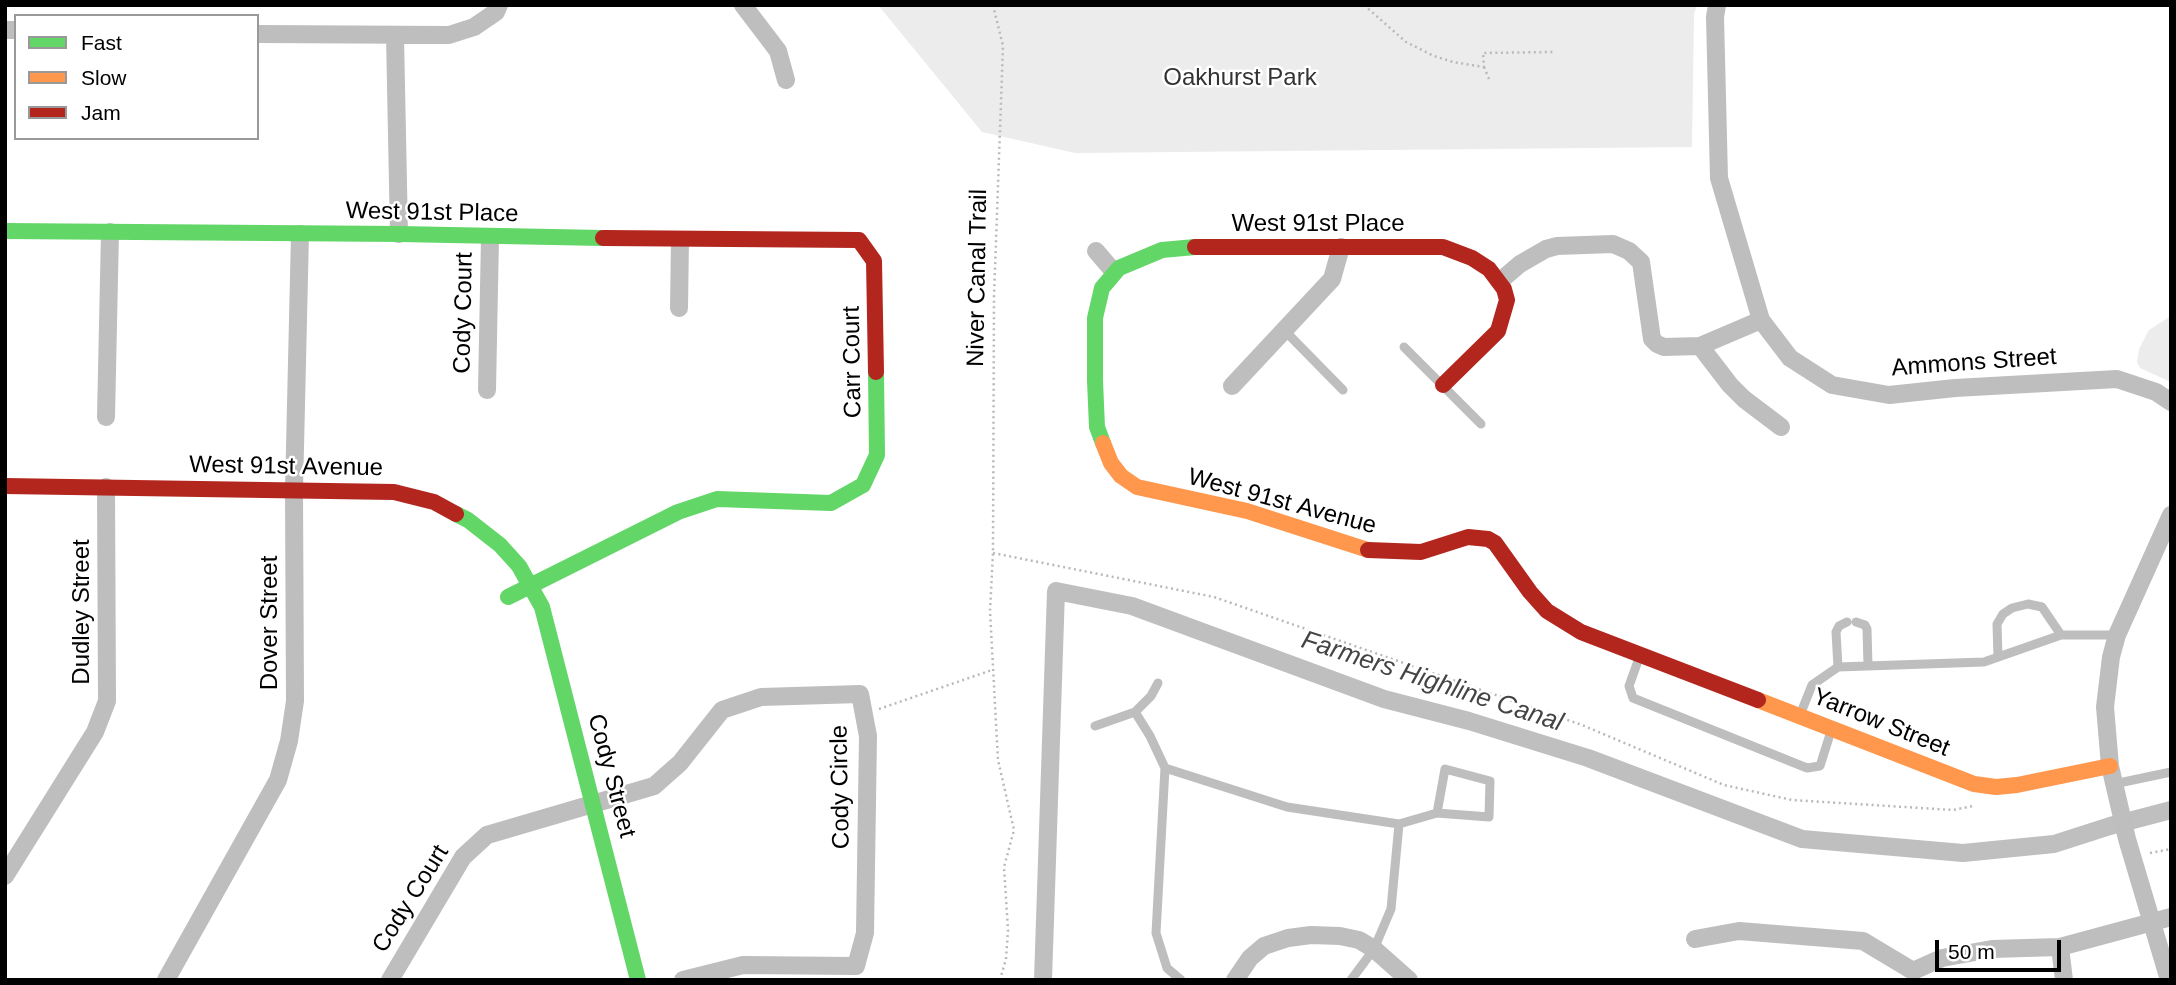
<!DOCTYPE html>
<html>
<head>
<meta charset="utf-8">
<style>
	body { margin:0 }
	#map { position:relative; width:2176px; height:985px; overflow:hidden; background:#fff; font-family:Helvetica,sans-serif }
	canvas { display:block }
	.frame { position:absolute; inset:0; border:7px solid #000; pointer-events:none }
	.legend { position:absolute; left:14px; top:14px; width:245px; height:126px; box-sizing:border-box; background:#fff; border:2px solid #999; margin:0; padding:9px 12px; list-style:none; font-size:21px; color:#000 }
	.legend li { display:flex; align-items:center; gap:14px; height:35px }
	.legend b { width:35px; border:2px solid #999 }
	.scale { position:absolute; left:1935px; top:940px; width:126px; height:32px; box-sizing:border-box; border:4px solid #000; border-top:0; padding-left:9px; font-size:21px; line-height:24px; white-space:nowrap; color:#000; -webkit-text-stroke:5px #fff; paint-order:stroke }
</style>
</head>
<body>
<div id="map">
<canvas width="2176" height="985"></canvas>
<div class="frame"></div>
<ul class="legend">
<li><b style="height:9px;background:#63d668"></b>Fast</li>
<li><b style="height:9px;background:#ff974d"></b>Slow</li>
<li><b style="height:9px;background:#b3261e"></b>Jam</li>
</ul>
<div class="scale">50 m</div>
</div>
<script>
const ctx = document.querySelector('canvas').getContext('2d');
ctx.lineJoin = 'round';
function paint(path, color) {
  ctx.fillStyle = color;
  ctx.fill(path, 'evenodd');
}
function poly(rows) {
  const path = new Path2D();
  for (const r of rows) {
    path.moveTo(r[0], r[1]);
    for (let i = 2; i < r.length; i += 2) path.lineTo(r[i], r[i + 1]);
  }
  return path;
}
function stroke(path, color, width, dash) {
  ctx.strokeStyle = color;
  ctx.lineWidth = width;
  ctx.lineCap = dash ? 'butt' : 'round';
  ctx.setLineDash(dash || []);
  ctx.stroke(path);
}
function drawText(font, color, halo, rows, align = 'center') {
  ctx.font = font + ' Helvetica,sans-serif';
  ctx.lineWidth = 5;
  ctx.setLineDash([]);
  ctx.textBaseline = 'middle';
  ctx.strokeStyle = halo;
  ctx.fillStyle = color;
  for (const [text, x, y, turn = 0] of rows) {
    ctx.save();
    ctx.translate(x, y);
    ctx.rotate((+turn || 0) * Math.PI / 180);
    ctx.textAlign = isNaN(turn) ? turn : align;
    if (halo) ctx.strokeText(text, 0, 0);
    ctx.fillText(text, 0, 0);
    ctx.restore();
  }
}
const green = poly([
	[878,5,1697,5,1694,14,1692,147,1075,153,982,132],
	[2171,316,2171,382,2140,368,2137,362,2139,349,2149,330]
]);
const canal = poly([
	[1043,980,1056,591,1132,606,1384,699,1469,721,1588,758,1802,839,1963,853,2054,844,2110,826,2171,810]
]);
const path = poly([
	[993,5,1003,46,994,297,993,553,990,611,998,760,1014,830,1004,867,1008,930,1006,959,1000,980],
	[1364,5,1406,42,1434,56,1453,62,1484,67,1483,53,1553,52],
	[1484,67,1489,79],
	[993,553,1214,597,1582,725,1724,785,1792,800,1953,810,1973,806],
	[879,709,992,670],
	[2150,853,2171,849]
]);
const lane = poly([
	[1285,331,1343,390],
	[1404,347,1481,424],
	[1856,622,1865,625,1867,629,1868,666],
	[1998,657,1997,624,2003,614,2012,608,2028,604,2042,607,2061,635],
	[1639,658,1629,686,1633,698,1807,768,1820,766,1831,731],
	[1838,667,1836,632,1839,626,1847,622],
	[1135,712,1150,736,1165,768,1156,933,1167,968,1181,980],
	[1800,715,1812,685,1838,667,1984,662,2061,635,2117,635],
	[1095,726,1135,712,1151,696,1158,683],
	[1165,768,1287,807,1399,824,1437,813,1489,817,1490,781,1445,769,1437,813],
	[2114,784,2171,772],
	[1351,980,1374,949,1391,909,1399,824]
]);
const street = poly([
	[743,5,778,51,786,80],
	[1717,5,1715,17,1719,178,1761,320,1790,358,1832,385,1889,395,1955,388,2117,379,2156,392,2171,402],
	[5,30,16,30],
	[257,34,449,35,474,27,496,12,499,5],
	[395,36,399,234],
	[1096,251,1114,272],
	[1500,281,1520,264,1546,249,1557,246,1613,244,1629,251,1641,262,1652,339,1657,344,1664,347,1700,346,1761,320],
	[679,308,680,240],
	[1700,346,1730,385,1744,399,1781,427],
	[1232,386,1332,279,1341,247],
	[487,390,490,237],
	[106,417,110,232],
	[5,876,95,732,107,701,106,487],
	[1695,939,1739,931,1863,941,1913,971,1942,958,1992,949,2060,947,2171,917],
	[2060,947,2064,980],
	[166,980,278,780,289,741,295,701,294,490,300,234],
	[390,980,463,857,487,835,654,786,680,763,722,710,761,697,860,694,868,736,865,933,856,966,743,965,683,980],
	[1235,980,1250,958,1264,946,1288,938,1311,935,1340,936,1359,940,1374,949,1409,980],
	[2169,980,2127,839,2110,766,2105,707,2111,657,2117,635,2171,515]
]);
const fast = poly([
	[5,231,399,234,603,238],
	[1103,443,1097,427,1095,381,1095,318,1102,288,1119,268,1162,250,1195,247],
	[456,514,468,520,500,545,519,566,542,607,638,980],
	[508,597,678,512,717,499,831,503,863,485,877,455,876,372]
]);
const slow = poly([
	[1103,443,1111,463,1121,476,1137,487,1247,511,1368,550],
	[1758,700,1974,784,1996,787,2017,785,2110,766]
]);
const jam = poly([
	[603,238,859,240,874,261,876,372],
	[1195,247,1443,247,1472,258,1489,269,1504,289,1507,300,1498,331,1443,385],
	[5,486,394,492,434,502,456,514],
	[1368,550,1421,552,1468,537,1488,539,1495,543,1530,592,1547,611,1581,632,1758,700]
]);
const parkNames = [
	["Oakhurst Park",1240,78]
];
const streetNames = [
	["West 91st Place",432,213,1],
	["West 91st Place",1318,224],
	["Niver Canal Trail",978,278,-89],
	["Cody Court",464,313,-89],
	["Carr Court",853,362,-91],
	["Ammons Street",1974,363,-4],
	["West 91st Avenue",286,467,1],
	["West 91st Avenue",1282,502,15],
	["Dudley Street",82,612,-90],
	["Dover Street",270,623,-90],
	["Yarrow Street",1881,723,22],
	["Cody Street",611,776,75],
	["Cody Circle",841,787,-91],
	["Cody Court",411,899,-58]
];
const waterNames = [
	["Farmers Highline Canal",1432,682,18]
];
paint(green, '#ececec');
stroke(canal, '#bfbfbf', 18);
stroke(path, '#b9b9b9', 2.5, [2, 3.5]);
stroke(lane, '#bebebe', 9);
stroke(street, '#bebebe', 18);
stroke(fast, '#63d668', 16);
stroke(slow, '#ff974d', 16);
stroke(jam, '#b3261e', 16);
drawText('24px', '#333', '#fff', parkNames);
drawText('24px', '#000', '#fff', streetNames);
drawText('italic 26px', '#444', '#fff', waterNames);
</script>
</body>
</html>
